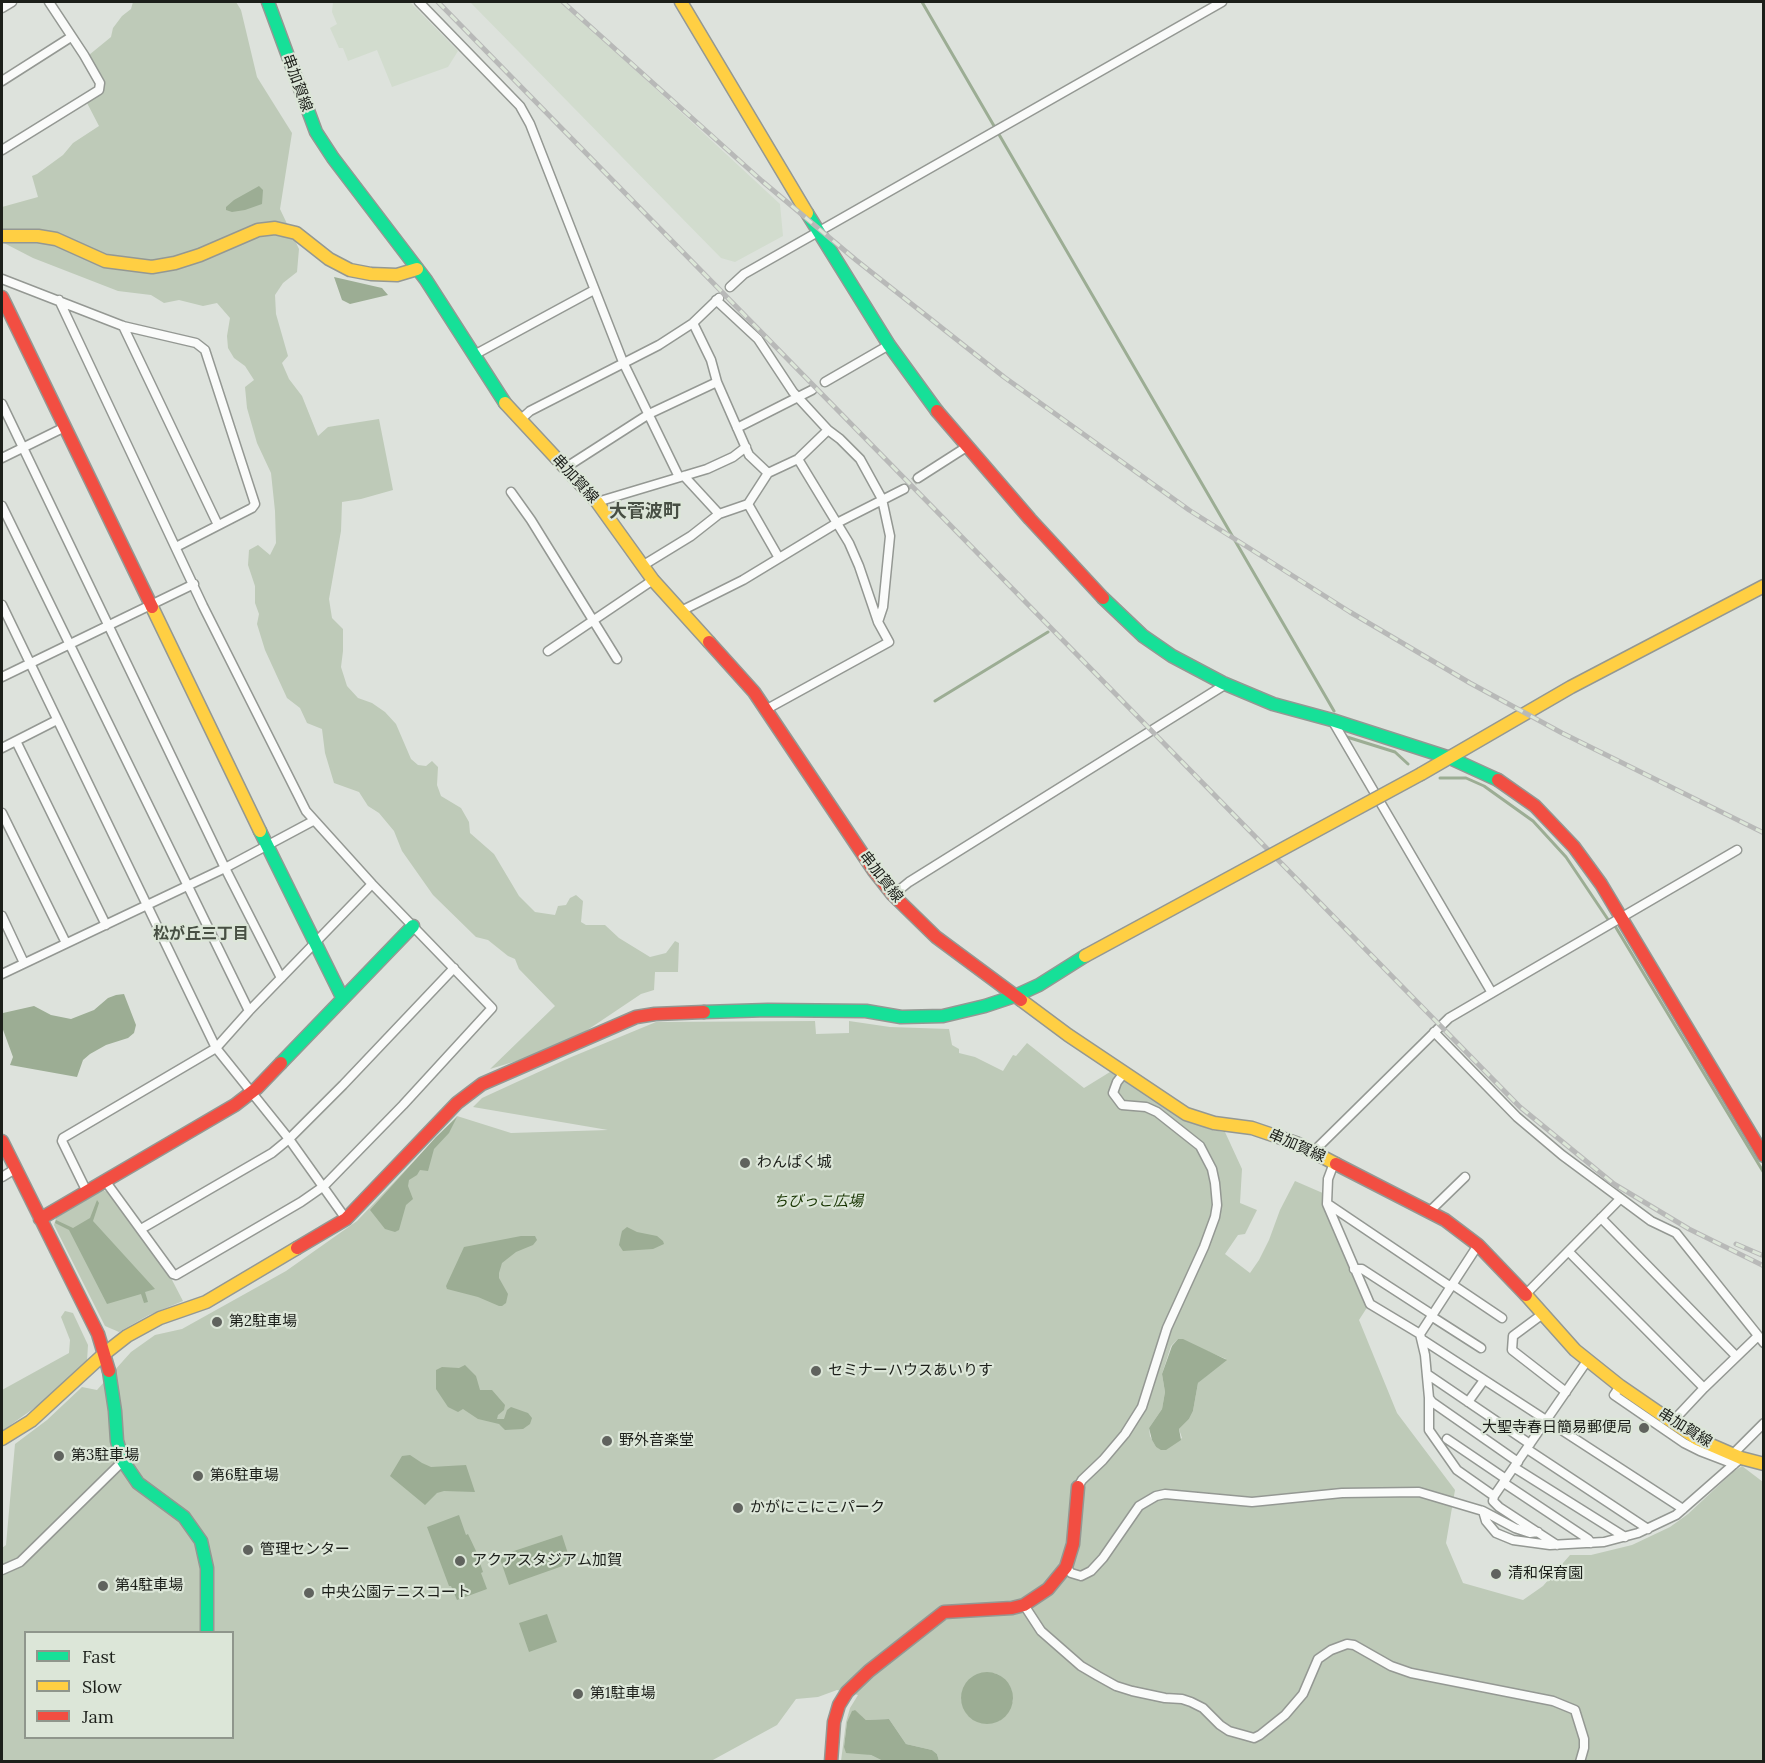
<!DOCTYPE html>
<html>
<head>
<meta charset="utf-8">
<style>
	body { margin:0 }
	#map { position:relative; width:1765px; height:1763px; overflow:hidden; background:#dde2dc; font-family:Lora,serif }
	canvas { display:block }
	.frame { position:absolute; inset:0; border:3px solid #1c1f1a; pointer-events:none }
	.legend { position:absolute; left:24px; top:1631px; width:210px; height:108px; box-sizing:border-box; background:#dce6d8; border:2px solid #8f968c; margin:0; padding:8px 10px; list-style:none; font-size:18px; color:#1c1f1a }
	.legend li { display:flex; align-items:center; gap:12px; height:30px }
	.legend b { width:30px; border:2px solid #8f968c }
</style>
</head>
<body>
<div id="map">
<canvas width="1765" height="1763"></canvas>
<div class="frame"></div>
<ul class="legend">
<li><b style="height:8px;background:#16e098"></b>Fast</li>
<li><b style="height:8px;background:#ffcf43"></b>Slow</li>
<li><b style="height:8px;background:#f24e42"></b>Jam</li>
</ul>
</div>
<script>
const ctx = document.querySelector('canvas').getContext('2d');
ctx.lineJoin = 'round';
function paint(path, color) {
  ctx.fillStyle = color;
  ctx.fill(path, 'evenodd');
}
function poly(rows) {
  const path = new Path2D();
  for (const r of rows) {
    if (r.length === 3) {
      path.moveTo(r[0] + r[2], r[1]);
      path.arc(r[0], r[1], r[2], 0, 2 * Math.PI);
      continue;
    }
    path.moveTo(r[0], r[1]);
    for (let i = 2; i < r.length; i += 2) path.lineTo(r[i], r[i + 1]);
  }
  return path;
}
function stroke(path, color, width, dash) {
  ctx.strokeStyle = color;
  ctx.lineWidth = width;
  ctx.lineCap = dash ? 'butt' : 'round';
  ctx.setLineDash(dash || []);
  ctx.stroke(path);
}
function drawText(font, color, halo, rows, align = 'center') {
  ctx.font = font + ' Lora,"Noto Sans JP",serif';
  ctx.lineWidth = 4.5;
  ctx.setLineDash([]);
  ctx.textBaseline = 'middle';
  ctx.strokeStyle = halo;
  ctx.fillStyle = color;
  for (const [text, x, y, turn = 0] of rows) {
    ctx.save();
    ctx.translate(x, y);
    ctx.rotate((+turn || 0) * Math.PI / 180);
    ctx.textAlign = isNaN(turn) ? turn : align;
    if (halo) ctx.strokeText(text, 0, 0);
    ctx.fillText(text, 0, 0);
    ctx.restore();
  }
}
const built = poly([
	[333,2,410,2,458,51,448,67,392,87,377,50,348,61,343,48,339,48,330,28,337,24,332,12],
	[470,2,562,2,780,204,783,236,735,262,721,258]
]);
const green = poly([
	[133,2,236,2,241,10,257,77,292,133,280,209,299,249,297,272,283,283,275,295,276,314,288,356,282,363,289,379,302,396,318,436,328,427,379,419,393,490,361,499,342,502,341,531,329,599,332,618,343,629,343,651,341,667,347,686,358,698,372,703,385,712,396,724,411,759,418,765,426,766,432,761,438,767,437,785,441,796,461,808,469,822,470,833,494,854,519,896,535,912,555,915,558,906,566,905,570,898,576,895,583,901,581,922,586,925,605,925,619,938,650,957,666,953,675,941,679,943,678,972,655,972,654,990,641,994,574,1039,530,1057,490,1069,555,1006,519,969,515,959,508,956,488,940,476,937,433,895,402,851,394,831,379,813,368,806,359,792,334,783,325,753,322,729,307,723,300,708,287,698,265,650,257,624,259,614,255,603,255,586,248,565,249,550,258,545,270,555,276,543,275,511,271,473,257,443,247,408,245,387,254,380,245,366,234,358,228,348,227,336,230,318,217,303,203,306,179,300,164,303,151,295,118,291,33,258,2,242,2,207,38,197,32,176,37,174,63,155,73,143,99,126,86,101,102,91,105,81,89,55,111,37,113,28,122,16,131,9],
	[815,1021,816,1034,849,1033,849,1021,890,1027,949,1029,952,1045,959,1049,959,1053,975,1057,1003,1071,1013,1055,1016,1056,1027,1043,1084,1088,1110,1072,1183,1119,1211,1130,1225,1132,1242,1169,1240,1203,1257,1210,1245,1234,1238,1235,1225,1254,1250,1273,1259,1260,1269,1240,1280,1210,1295,1181,1325,1194,1351,1271,1368,1306,1359,1320,1397,1413,1455,1490,1446,1543,1463,1583,1523,1600,1543,1586,1570,1555,1591,1555,1632,1545,1670,1527,1688,1514,1733,1472,1742,1466,1763,1482,1763,1761,939,1761,937,1754,932,1750,906,1744,889,1719,866,1720,854,1710,847,1722,844,1747,871,1755,883,1761,841,1761,846,1722,850,1708,858,1695,837,1690,818,1697,796,1699,777,1725,711,1761,2,1762,2,1548,6,1545,15,1444,47,1420,82,1387,97,1390,131,1352,155,1335,182,1329,286,1271,357,1221,457,1116,511,1133,608,1130,473,1107,482,1098,569,1058,656,1022],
	[1178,1339,1226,1359,1198,1383,1193,1411,1189,1419,1179,1429,1182,1438,1163,1450,1156,1447,1150,1436,1149,1428,1162,1409,1165,1392,1162,1374,1171,1346],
	[26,1632,232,1632,232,1738,26,1738],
	[985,1673,994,1673,999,1675,1011,1688,1013,1701,1006,1715,999,1721,971,1718,967,1714,961,1699,963,1690,968,1681,977,1675],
	[103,1190,107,1192,171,1278,183,1301,149,1315,119,1332,105,1326,54,1225,56,1218],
	[65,1311,73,1313,88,1345,87,1361,40,1404,2,1431,2,1390,69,1353,70,1340,61,1317]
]);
const water = poly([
	[259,186,263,190,262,204,245,210,232,212,226,210,226,207,234,200],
	[334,277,382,288,388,295,350,304,342,300],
	[124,994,136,1025,134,1033,128,1038,106,1045,90,1054,83,1060,77,1077,10,1065,13,1057,2,1027,2,1015,3,1013,34,1006,51,1015,71,1019,94,1010,108,998,116,995],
	[457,1117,449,1133,434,1149,428,1171,420,1170,417,1175,409,1180,408,1186,413,1199,406,1205,399,1230,395,1232,385,1229,370,1210,436,1137],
	[97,1200,99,1203,93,1221,155,1289,145,1292,148,1302,144,1303,141,1294,107,1304,69,1230,55,1223,56,1220,73,1228,90,1218],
	[627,1227,637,1232,657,1236,663,1241,664,1244,653,1249,623,1251,619,1245,621,1235,622,1231],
	[521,1236,535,1236,537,1240,533,1245,516,1252,502,1263,499,1273,499,1278,508,1294,506,1303,502,1306,499,1306,478,1297,447,1289,446,1286,464,1247],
	[1178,1339,1183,1339,1227,1360,1198,1383,1193,1411,1189,1419,1179,1429,1181,1440,1166,1450,1161,1450,1156,1447,1152,1440,1149,1428,1162,1409,1165,1392,1162,1374,1172,1346],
	[465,1365,476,1376,480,1390,492,1390,505,1405,504,1410,498,1415,497,1419,504,1419,507,1410,511,1407,528,1413,532,1418,530,1424,523,1429,505,1430,499,1424,478,1419,463,1409,458,1412,448,1407,436,1389,436,1370,442,1367,459,1368],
	[410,1455,422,1463,431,1467,466,1465,475,1492,444,1491,437,1493,425,1505,390,1476,402,1456],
	[459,1515,466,1535,468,1534,476,1551,483,1572,481,1573,487,1589,457,1600,451,1586,449,1586,427,1527],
	[562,1535,571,1563,509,1585,499,1556],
	[547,1614,557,1642,529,1652,519,1623],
	[987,1698,26],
	[855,1710,866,1720,889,1719,906,1744,932,1750,937,1754,939,1761,883,1761,871,1755,846,1753,844,1747,847,1722,852,1711]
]);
const stream = poly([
	[922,2,1334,711],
	[935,701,1048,632],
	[1347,737,1395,752,1408,764],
	[1440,778,1466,778,1484,786,1533,821,1566,857,1609,921],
	[1615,926,1764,1173]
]);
const streetTunnel = poly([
	[719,298,730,287],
	[904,489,918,478]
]);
const street = poly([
	[419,2,520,106,530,124,623,362,679,477],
	[2,8,12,2],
	[2,81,71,37],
	[2,150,99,90,100,83,84,55,49,2],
	[2,279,123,326,196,343,205,350,255,504,252,508,176,547],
	[730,287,744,274,1222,2],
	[59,300,203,606,306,811,372,884,492,1008,403,1105,324,1186,301,1202,176,1275,173,1274,106,1182],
	[716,300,758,339,793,392,828,430,798,459,768,473,748,504,779,558],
	[693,323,711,360,717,382],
	[123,326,218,525],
	[474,355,594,290],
	[825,382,889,345],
	[2,404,225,868,281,978],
	[520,420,530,411,659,345,693,323,719,298],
	[737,428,812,390],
	[2,458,65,427],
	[798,459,849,543,859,566,878,622],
	[565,468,649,414,717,382,749,455,768,473],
	[684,476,719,514],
	[918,478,968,446],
	[511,492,531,520,617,659],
	[597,502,707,469,733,457,746,447],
	[2,506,249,1011],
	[642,566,691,536,719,514,748,504],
	[2,605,216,1048,289,1139,346,1219],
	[681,611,743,580,837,523,904,489],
	[548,651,653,580],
	[2,677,194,584],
	[767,709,889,642,878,622,883,607,890,536,882,499,860,459,840,439,828,430],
	[1332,720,1492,993],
	[16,741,106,925],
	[2,748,57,720],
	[2,813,66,943],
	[893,895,909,882,1226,684],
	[2,916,24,963],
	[2,974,225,868,313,821],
	[1434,1032,1517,1117,1562,1155,1651,1221,1676,1233,1764,1343],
	[1313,1152,1449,1018,1737,850],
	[1334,1163,1328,1179,1327,1204,1370,1304,1420,1334,1425,1355,1429,1398,1432,1402,1518,1462],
	[2,1177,15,1169],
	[87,1192,62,1141,63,1138,216,1048,249,1011,372,884],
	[1328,1204,1451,1287],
	[1430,1211,1465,1177],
	[1601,1218,1736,1356],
	[141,1229,272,1153,289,1139,343,1085,454,968],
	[1569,1252,1704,1388],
	[1354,1269,1362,1269,1433,1315],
	[1453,1285,1502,1318],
	[1526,1294,1620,1199],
	[1544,1313,1513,1336,1512,1350,1566,1392],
	[1431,1316,1481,1348],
	[1420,1334,1478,1245],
	[1423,1340,1683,1509],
	[1427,1374,1530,1444],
	[1620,1386,1614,1395,1684,1443,1700,1451,1734,1464],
	[1429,1398,1429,1430,1457,1470,1494,1496],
	[1468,1402,1484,1380],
	[1673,1421,1704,1388,1758,1336],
	[1447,1439,1506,1479],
	[1527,1449,1648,1529],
	[1733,1454,1764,1423],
	[1515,1468,1625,1537],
	[1504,1483,1588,1539,1591,1543],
	[1078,1487,1082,1480,1103,1460,1125,1434,1142,1407,1167,1328,1204,1247,1215,1217,1217,1205,1215,1183,1212,1169,1200,1146,1157,1112,1146,1107,1122,1105,1113,1093,1117,1082,1124,1073],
	[1483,1511,1515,1528,1530,1533,1538,1532],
	[1557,1545,1499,1507,1493,1501,1494,1496,1587,1361],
	[1066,1567,1071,1573,1081,1576,1091,1571,1103,1558,1139,1506,1156,1496,1165,1494,1252,1502,1342,1493,1419,1492,1483,1511,1486,1521,1496,1533,1513,1540,1550,1545,1604,1542,1638,1533,1676,1515,1741,1458],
	[2,1570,20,1562,123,1461],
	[1024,1605,1041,1631,1081,1666,1098,1676,1116,1686,1132,1691,1165,1698,1182,1699,1191,1702,1203,1708,1220,1725,1229,1731,1247,1736,1254,1738,1260,1735,1285,1715,1303,1694,1318,1659,1331,1650,1347,1644,1354,1645,1391,1666,1411,1673,1553,1701,1575,1710,1584,1739,1584,1748,1580,1762]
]);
const fast = poly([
	[268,2,316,132,333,158,426,280,505,403],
	[807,213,889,345,937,411],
	[1103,598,1143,636,1172,656,1223,683,1273,704,1332,720,1450,758,1498,780],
	[260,831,342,997],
	[704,1012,768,1010,866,1011,901,1017,943,1016,985,1006,1015,996,1039,985,1085,956],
	[281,1063,413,926],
	[109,1371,115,1411,117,1441,123,1461,138,1483,184,1517,201,1541,207,1568,207,1632]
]);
const slow = poly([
	[681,2,807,213],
	[2,236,38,236,56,239,105,261,152,267,175,263,200,255,258,230,275,228,296,233,329,259,350,270,371,274,397,275,417,269],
	[505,403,597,502,653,580,709,642],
	[152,607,260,831],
	[1421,774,1571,687,1764,586],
	[1021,1000,1068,1035,1186,1114,1214,1123,1252,1128,1296,1143,1336,1164],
	[1526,1295,1575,1350,1620,1386,1697,1439,1741,1458,1764,1464],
	[2,1439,31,1421,104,1354,127,1336,160,1318,206,1302,297,1248]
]);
const jam = poly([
	[2,297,152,607],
	[937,411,1030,519,1103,598],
	[709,642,754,692,874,871,893,895,936,937,1021,1000],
	[1498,780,1535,806,1574,847,1601,884,1764,1156],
	[2,1141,98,1334,109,1371],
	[1336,1164,1445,1220,1478,1245,1526,1295],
	[40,1219,235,1105,257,1088,281,1063],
	[297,1248,346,1219,457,1103,482,1084,636,1017,655,1014,704,1012],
	[831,1762,834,1722,839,1705,847,1692,869,1671,944,1612,1012,1608,1024,1605,1048,1589,1066,1567,1073,1544,1078,1487]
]);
const rail = poly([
	[438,2,1520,1107,1614,1184,1689,1229,1764,1266],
	[563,2,762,181,856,260,1004,377,1189,510,1350,612,1470,683,1562,733,1764,833],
	[1736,1244,1764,1256]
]);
const slowBridge = poly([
	[1085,956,1421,774]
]);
const markers = [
	[745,1163,6,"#60635e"],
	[217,1322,6,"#60635e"],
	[816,1371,6,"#60635e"],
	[1644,1428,6,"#60635e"],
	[607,1441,6,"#60635e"],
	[59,1456,6,"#60635e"],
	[198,1476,6,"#60635e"],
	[738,1508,6,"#60635e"],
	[248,1550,6,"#60635e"],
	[460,1561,6,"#60635e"],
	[1496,1574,6,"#60635e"],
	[103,1586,6,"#60635e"],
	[309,1593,6,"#60635e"],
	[578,1694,6,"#60635e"]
];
const streetNames = [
	["串加賀線",297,83,70],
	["串加賀線",575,479,47],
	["串加賀線",881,877,52],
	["串加賀線",1297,1146,24],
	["串加賀線",1685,1428,32]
];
const poiNames = [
	["わんぱく城",757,1163],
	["第2駐車場",229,1322],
	["セミナーハウスあいりす",828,1371],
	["大聖寺春日簡易郵便局",1632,1428,"right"],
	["野外音楽堂",619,1441],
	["第3駐車場",71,1456],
	["第6駐車場",210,1476],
	["かがにこにこパーク",750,1508],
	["管理センター",260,1550],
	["アクアスタジアム加賀",472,1561],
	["清和保育園",1508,1574],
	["第4駐車場",115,1586],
	["中央公園テニスコート",321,1593],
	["第1駐車場",590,1694]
];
const parkNames = [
	["ちびっこ広場",818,1202]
];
const neighbourhoodNames = [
	["松が丘三丁目",201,934]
];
const quarterNames = [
	["大菅波町",645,512]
];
paint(built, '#d2dcce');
paint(green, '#becab8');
paint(water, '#9cad94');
stroke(stream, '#9cad94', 3);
stroke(streetTunnel, '#b6bbb5', 8, [8, 4]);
stroke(street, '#949893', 11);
stroke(fast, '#949893', 15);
stroke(slow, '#949893', 15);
stroke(jam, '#949893', 15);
stroke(street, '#fafbfa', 8);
stroke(fast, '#16e098', 12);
stroke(slow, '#ffcf43', 12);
stroke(jam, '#f24e42', 12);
stroke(rail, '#b8b9b8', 5);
stroke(rail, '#dce6d8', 3, [9]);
stroke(slowBridge, '#949893', 15, []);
stroke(slowBridge, '#ffcf43', 12);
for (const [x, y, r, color] of markers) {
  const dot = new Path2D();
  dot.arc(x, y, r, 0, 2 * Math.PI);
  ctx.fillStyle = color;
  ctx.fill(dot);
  stroke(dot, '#dce6d8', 2);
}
drawText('15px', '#1c1f1a', '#dce6d8', streetNames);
drawText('15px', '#1c1f1a', '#dce6d8', poiNames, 'left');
drawText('italic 15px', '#173401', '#dce6d8', parkNames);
drawText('bold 16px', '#474f43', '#dce6d8', neighbourhoodNames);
drawText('bold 18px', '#474f43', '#dce6d8', quarterNames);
</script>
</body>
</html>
